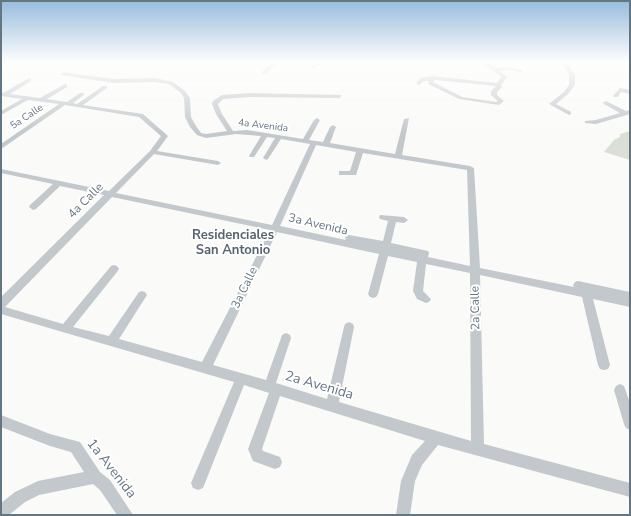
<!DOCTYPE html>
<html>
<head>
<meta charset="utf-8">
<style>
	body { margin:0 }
	#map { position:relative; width:631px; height:516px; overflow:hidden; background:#fafaf8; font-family:"Nunito Sans",sans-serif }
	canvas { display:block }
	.frame { position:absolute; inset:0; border:2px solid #657683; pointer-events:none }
</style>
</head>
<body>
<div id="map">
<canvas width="631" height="516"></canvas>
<div class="frame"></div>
</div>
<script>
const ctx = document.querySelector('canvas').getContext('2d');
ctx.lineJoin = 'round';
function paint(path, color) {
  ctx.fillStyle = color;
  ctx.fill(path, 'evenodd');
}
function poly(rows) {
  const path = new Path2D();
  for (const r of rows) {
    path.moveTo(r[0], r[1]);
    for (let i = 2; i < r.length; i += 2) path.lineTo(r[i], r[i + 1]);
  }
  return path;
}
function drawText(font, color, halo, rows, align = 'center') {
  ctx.font = font + ' "Nunito Sans",sans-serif';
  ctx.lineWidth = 4;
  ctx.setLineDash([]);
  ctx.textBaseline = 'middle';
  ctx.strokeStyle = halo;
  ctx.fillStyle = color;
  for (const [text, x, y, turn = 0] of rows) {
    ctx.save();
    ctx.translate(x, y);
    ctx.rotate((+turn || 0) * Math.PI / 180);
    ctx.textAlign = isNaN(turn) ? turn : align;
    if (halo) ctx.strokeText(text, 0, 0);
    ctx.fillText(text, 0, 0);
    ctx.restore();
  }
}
const green = poly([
	[630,131,630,160,604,152,614,140,620,137,620,134]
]);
const minor = poly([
	[225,61,233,61,231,62,225,61],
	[275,61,282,61,275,65,266,74,262,74,262,72,271,63,275,61],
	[319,61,326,61,314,68,310,67,319,61],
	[478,61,484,61,497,68,511,67,523,71,520,73,511,70,500,71,507,77,501,85,502,87,497,92,497,95,504,101,499,105,459,99,428,84,429,81,424,81,419,85,416,83,421,78,433,76,497,83,501,77,494,71,478,61],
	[435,80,496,86,491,91,491,95,498,101,496,102,462,97,433,82,435,80],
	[560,61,565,61,575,74,575,85,568,94,556,104,571,112,571,114,569,115,549,104,564,92,569,85,569,74,560,61],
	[63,72,114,79,155,78,173,82,185,91,190,98,191,117,196,126,201,133,206,134,227,131,216,114,212,104,213,101,222,95,250,93,341,95,341,97,339,98,250,97,223,99,218,104,222,114,233,131,247,130,303,139,314,120,317,118,320,120,309,140,323,142,330,127,333,125,336,127,330,143,395,154,404,119,409,118,402,155,470,166,474,168,480,268,574,287,573,285,575,282,578,281,630,292,630,307,593,299,610,365,608,369,604,370,600,369,598,365,582,297,480,275,484,444,630,483,630,497,438,445,422,465,415,481,410,515,396,515,401,481,412,455,425,441,280,396,262,449,263,451,280,457,282,462,280,467,275,469,253,461,248,449,269,393,244,385,203,488,198,490,193,488,191,483,234,382,1,314,1,297,104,195,60,186,36,209,33,210,29,207,30,205,53,184,1,173,1,169,109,191,150,151,161,136,139,117,65,105,1,149,1,144,59,104,28,100,1,115,1,111,22,99,1,96,1,92,3,93,29,78,31,79,31,81,10,94,40,98,65,84,67,85,67,87,47,99,67,102,80,93,84,93,84,95,73,103,77,104,103,86,107,86,107,88,83,105,143,114,168,136,157,151,218,161,221,163,218,165,154,154,116,193,272,225,310,144,281,139,268,159,266,160,263,158,275,138,267,137,254,157,250,157,249,156,261,136,236,134,206,138,197,135,190,127,185,117,184,98,181,93,169,84,155,82,114,83,61,75,60,74,63,72],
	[316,145,356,152,350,171,339,171,339,175,356,175,363,153,467,170,470,266,428,257,429,253,428,251,391,243,396,222,404,223,408,220,404,217,380,215,379,217,380,219,388,221,383,241,349,235,346,236,345,238,346,240,280,226,316,145],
	[112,197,270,230,202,362,119,339,147,295,145,292,142,291,139,292,109,336,73,327,117,272,119,269,117,266,114,265,111,266,63,324,5,307,112,197],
	[277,232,379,254,368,294,370,297,373,298,376,297,378,294,388,256,417,262,413,291,417,299,426,303,429,302,431,299,423,291,426,264,470,273,471,441,339,402,354,327,353,324,349,322,345,324,344,327,327,399,276,383,291,338,290,335,286,333,282,335,281,338,266,380,213,365,277,232],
	[620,88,630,90,630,94,621,92,618,97,614,97,613,96,620,88],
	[606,101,626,111,630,110,630,114,596,124,585,123,585,121,596,120,620,113,604,104,603,103,606,101],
	[620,384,624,386,630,403,630,430,626,428,624,424,614,390,616,386,620,384],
	[1,415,50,434,80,442,100,472,110,480,133,515,117,515,100,490,93,484,39,495,25,502,9,515,1,515,1,503,15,492,38,481,84,472,71,452,50,446,1,427,1,415]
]);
const farStreetnames = [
	["5a Calle",27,117,-34],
	["4a Avenida",263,126,7]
];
const streetNames = [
	["4a Calle",86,201,-45],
	["3a Avenida",318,225,13],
	["3a Calle",245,288,-64],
	["2a Calle",476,308,-91]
];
const neighbourhoodNames = [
	["Residenciales",233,236],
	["San Antonio",233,251]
];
const nearStreetnames = [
	["2a Avenida",319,386,16],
	["1a Avenida",111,469,52]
];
paint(green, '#dadfd7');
paint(minor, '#c3c8cc');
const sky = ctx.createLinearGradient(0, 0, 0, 134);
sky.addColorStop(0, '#96bcdc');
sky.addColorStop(0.46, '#fdfdfc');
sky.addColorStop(1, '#fdfdfc00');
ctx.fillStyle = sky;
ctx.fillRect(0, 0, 631, 134);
drawText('10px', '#657683', '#fff', farStreetnames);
drawText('12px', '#657683', '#fff', streetNames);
drawText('bold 13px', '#57646e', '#fff', neighbourhoodNames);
drawText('14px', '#657683', '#fff', nearStreetnames);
</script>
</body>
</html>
